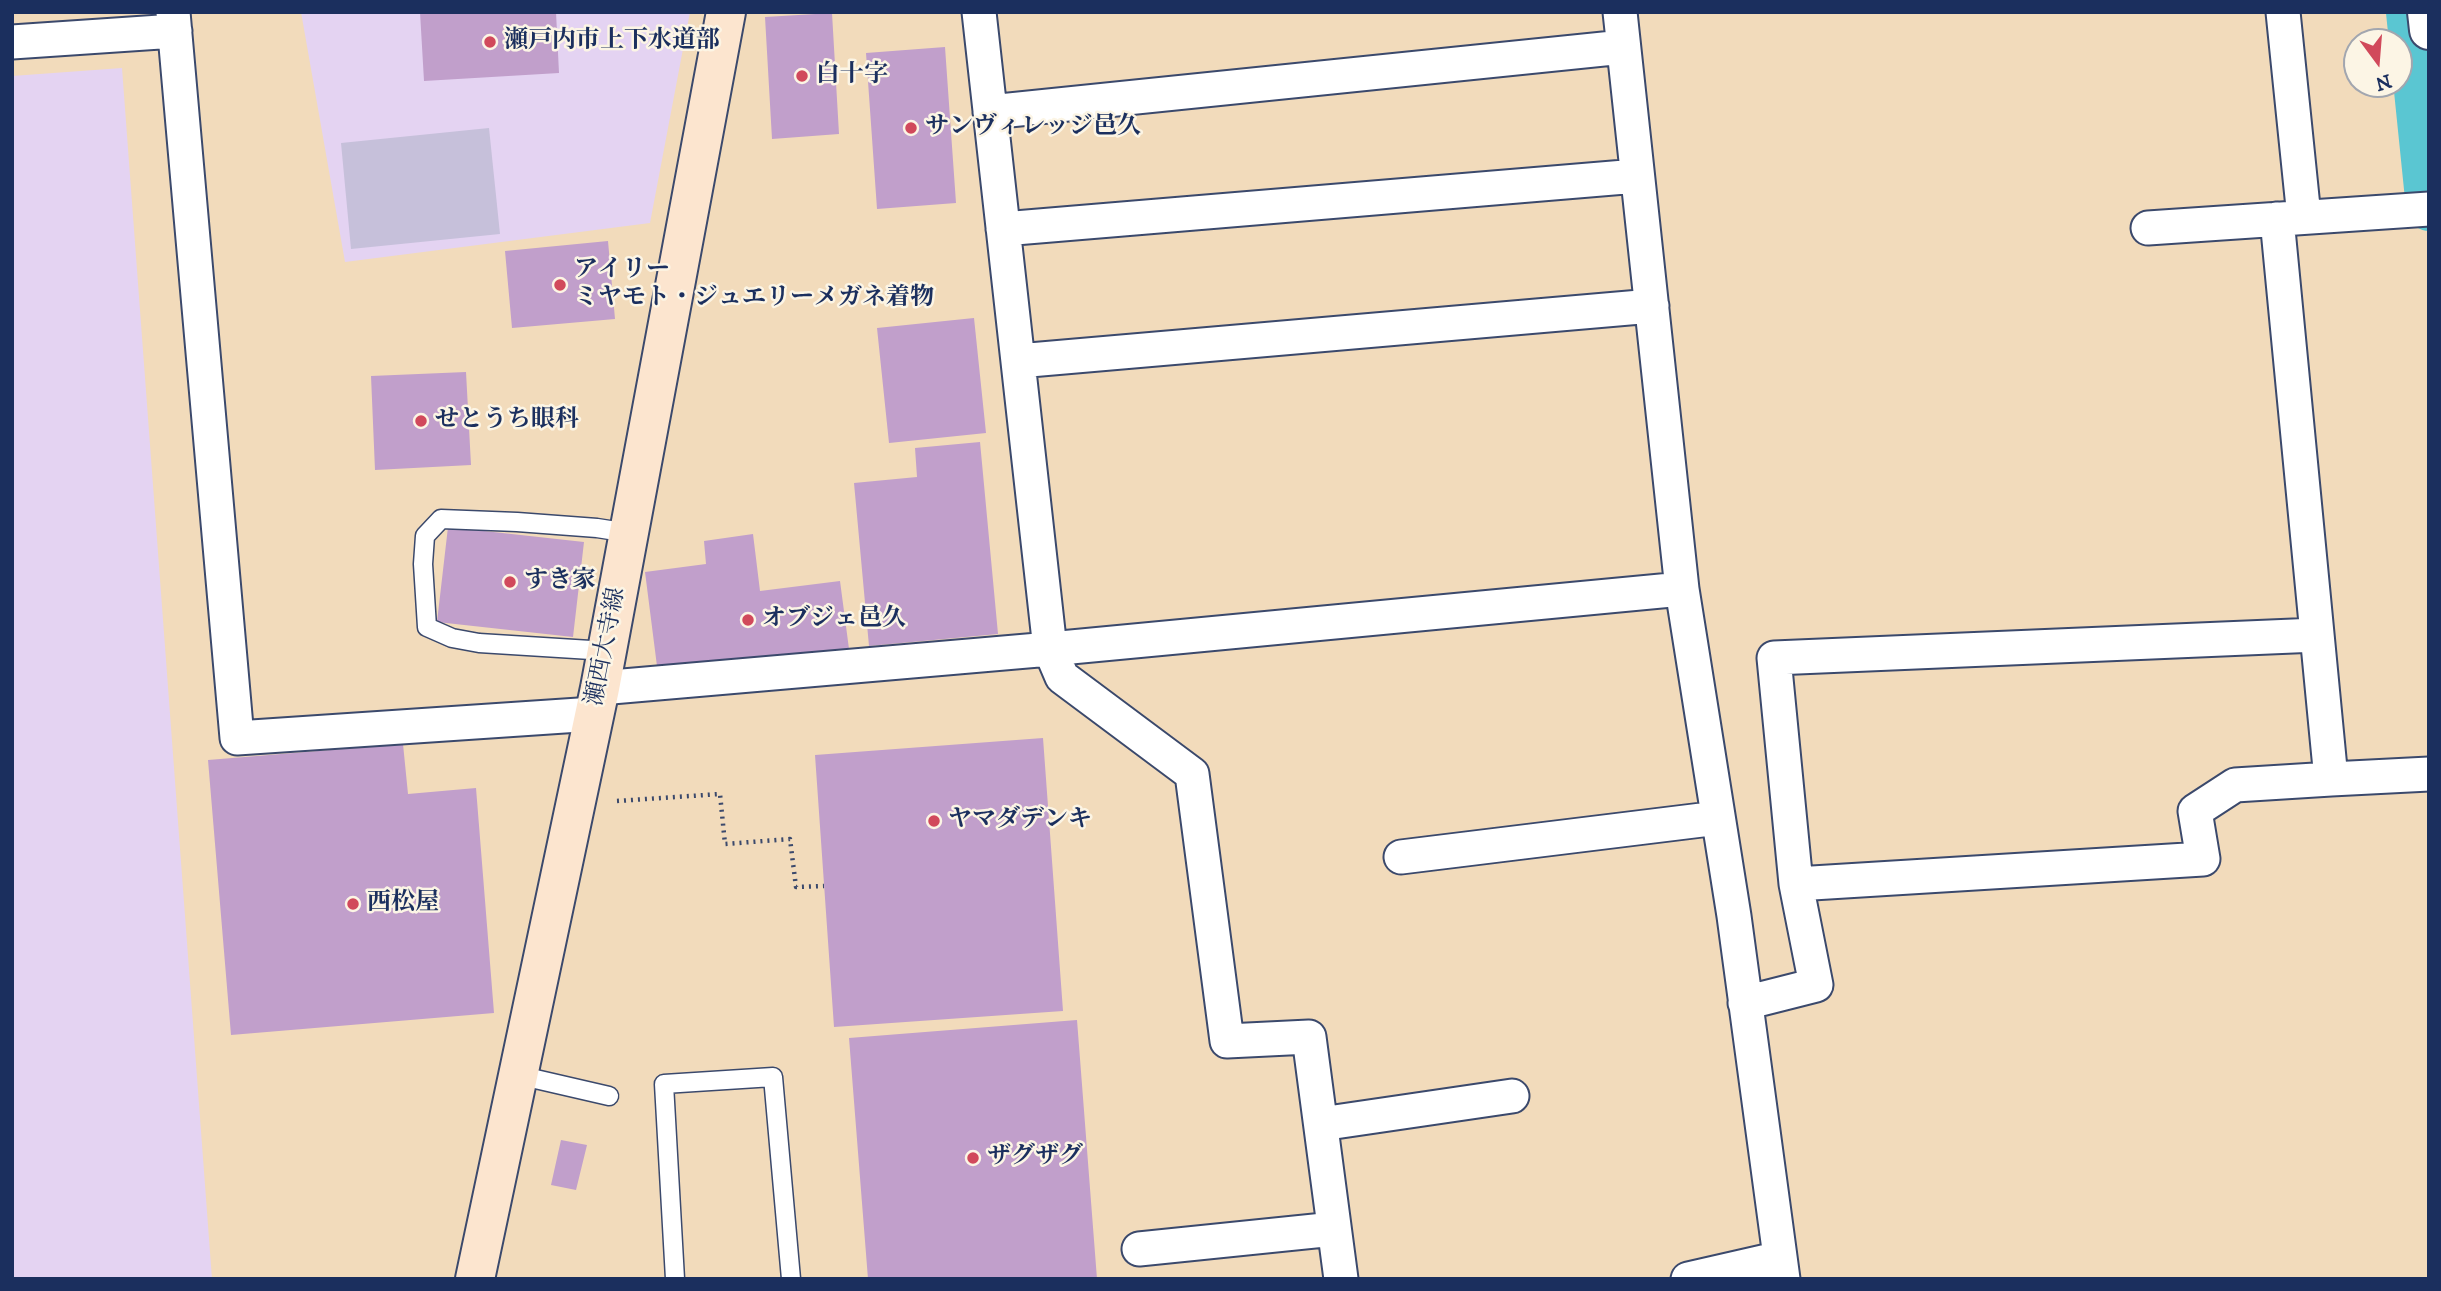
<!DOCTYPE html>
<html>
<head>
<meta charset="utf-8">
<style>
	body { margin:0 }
	#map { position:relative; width:2441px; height:1291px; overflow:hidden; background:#f2dbbb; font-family:"IM FELL DW Pica",serif }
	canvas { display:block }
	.frame { position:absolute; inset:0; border:14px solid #1b2f5e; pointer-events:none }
	.north { position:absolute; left:2343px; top:28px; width:70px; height:70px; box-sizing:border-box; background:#fcf5e5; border:2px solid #a2a6af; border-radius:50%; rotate:164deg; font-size:19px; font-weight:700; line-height:28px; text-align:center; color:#1b2f5e }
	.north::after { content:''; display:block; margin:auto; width:24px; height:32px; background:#d1495b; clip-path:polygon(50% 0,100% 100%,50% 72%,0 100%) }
</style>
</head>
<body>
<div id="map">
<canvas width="2441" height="1291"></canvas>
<div class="frame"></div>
<div class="north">N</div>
</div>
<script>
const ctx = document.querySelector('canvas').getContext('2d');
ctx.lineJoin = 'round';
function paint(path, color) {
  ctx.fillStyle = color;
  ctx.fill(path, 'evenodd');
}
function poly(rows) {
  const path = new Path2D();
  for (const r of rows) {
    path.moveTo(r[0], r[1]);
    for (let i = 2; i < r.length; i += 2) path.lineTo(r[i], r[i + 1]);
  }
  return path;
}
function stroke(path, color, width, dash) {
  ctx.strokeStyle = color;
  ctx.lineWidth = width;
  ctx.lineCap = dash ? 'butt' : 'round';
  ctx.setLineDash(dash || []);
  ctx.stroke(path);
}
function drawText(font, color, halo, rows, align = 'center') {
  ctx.font = font + ' "IM FELL DW Pica","Noto Serif JP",serif';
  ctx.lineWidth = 5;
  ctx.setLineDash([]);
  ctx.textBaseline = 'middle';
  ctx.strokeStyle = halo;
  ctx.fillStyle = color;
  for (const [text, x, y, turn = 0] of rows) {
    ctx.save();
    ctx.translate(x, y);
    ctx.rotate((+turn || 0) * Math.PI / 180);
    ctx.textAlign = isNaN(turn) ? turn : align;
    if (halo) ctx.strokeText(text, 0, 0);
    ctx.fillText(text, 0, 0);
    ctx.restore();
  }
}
const built = poly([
	[301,12,690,12,650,223,345,262],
	[122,68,212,1279,12,1279,12,76]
]);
const industrial = poly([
	[489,128,500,234,351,249,341,143]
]);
const canal = poly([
	[2409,12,2429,208]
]);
const building = poly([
	[420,12,556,12,559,73,424,81],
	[832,13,839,134,772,139,765,17],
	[945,47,956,203,877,209,866,53],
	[608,241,615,319,512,328,505,251],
	[974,318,986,433,889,443,877,328],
	[466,372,471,465,375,470,371,376],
	[980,442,998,634,869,646,854,483,917,477,915,448],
	[448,527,584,542,573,637,437,622],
	[753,534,760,591,840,581,849,649,658,674,645,572,706,564,704,541],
	[1043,738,1063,1011,834,1027,815,755],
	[403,744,408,794,476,788,494,1013,231,1035,208,760],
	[1077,1020,1097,1279,868,1279,849,1038],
	[561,1140,587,1145,576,1190,551,1185]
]);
const path = poly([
	[617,801,720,794,725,844,790,839,796,887,824,886]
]);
const service = poly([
	[607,651,479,643,452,638,427,627,423,564,425,536,441,519,517,522,597,528,629,533],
	[518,1075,609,1096],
	[675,1279,664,1084,773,1077,791,1279]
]);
const minor = poly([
	[173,12,237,738,594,714],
	[979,12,1050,649,1062,677,1192,774,1227,1041,1309,1037,1341,1279],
	[1620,12,1682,589,1734,916,1783,1279],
	[2283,12,2304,217],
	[12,42,175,31],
	[990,112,1623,47],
	[2277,219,2331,779,2429,774],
	[2148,228,2429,209],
	[1003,229,1637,176],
	[1018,361,1652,306],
	[2317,635,1774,658,1796,884,2203,859,2195,811,2235,785,2331,779],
	[600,688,1050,649,1682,589],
	[1401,857,1718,818],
	[1745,1003,1816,985,1796,884],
	[1321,1124,1512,1096],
	[1139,1249,1334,1229],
	[1688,1279,1780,1258]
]);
const tertiary = poly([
	[2427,12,2429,30]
]);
const secondary = poly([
	[475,1279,600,688,726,12]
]);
const markers = [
	[490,42,7,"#d1495b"],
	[802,76,7,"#d1495b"],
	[911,128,7,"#d1495b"],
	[560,285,7,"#d1495b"],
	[421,421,7,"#d1495b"],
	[510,582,7,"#d1495b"],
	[748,620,7,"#d1495b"],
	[934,821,7,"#d1495b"],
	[353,904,7,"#d1495b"],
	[973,1158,7,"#d1495b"]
];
const poiNames = [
	["瀬戸内市上下水道部",504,42],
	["白十字",816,76],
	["サンヴィレッジ邑久",925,128],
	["アイリー",574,271],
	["ミヤモト・ジュエリーメガネ着物",574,299],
	["せとうち眼科",435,421],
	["すき家",524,582],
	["オブジェ邑久",762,620],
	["ヤマダデンキ",948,821],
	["西松屋",367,904],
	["ザグザグ",987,1158]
];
const streetNames = [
	["瀬西大寺線",607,647,-79]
];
paint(built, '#e4d3f2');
paint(industrial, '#c6c0da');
stroke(canal, '#5ac6d2', 46);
paint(building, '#c19fcb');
stroke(service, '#3b496c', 21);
stroke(minor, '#3b496c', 37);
stroke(tertiary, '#3b496c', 42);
stroke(secondary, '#3b496c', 42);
stroke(path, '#3b496c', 4.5, [2, 5]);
stroke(service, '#fff', 18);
stroke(minor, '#fff', 33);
stroke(tertiary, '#fff', 38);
stroke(secondary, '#fce5cf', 38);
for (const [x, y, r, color] of markers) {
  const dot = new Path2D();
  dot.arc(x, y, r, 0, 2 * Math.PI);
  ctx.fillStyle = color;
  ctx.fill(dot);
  stroke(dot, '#fcf5e5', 2.5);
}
drawText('bold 24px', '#1b2f5e', '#fcf5e5', poiNames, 'left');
drawText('24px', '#1b2f5e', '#fcf5e5', streetNames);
</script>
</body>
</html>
